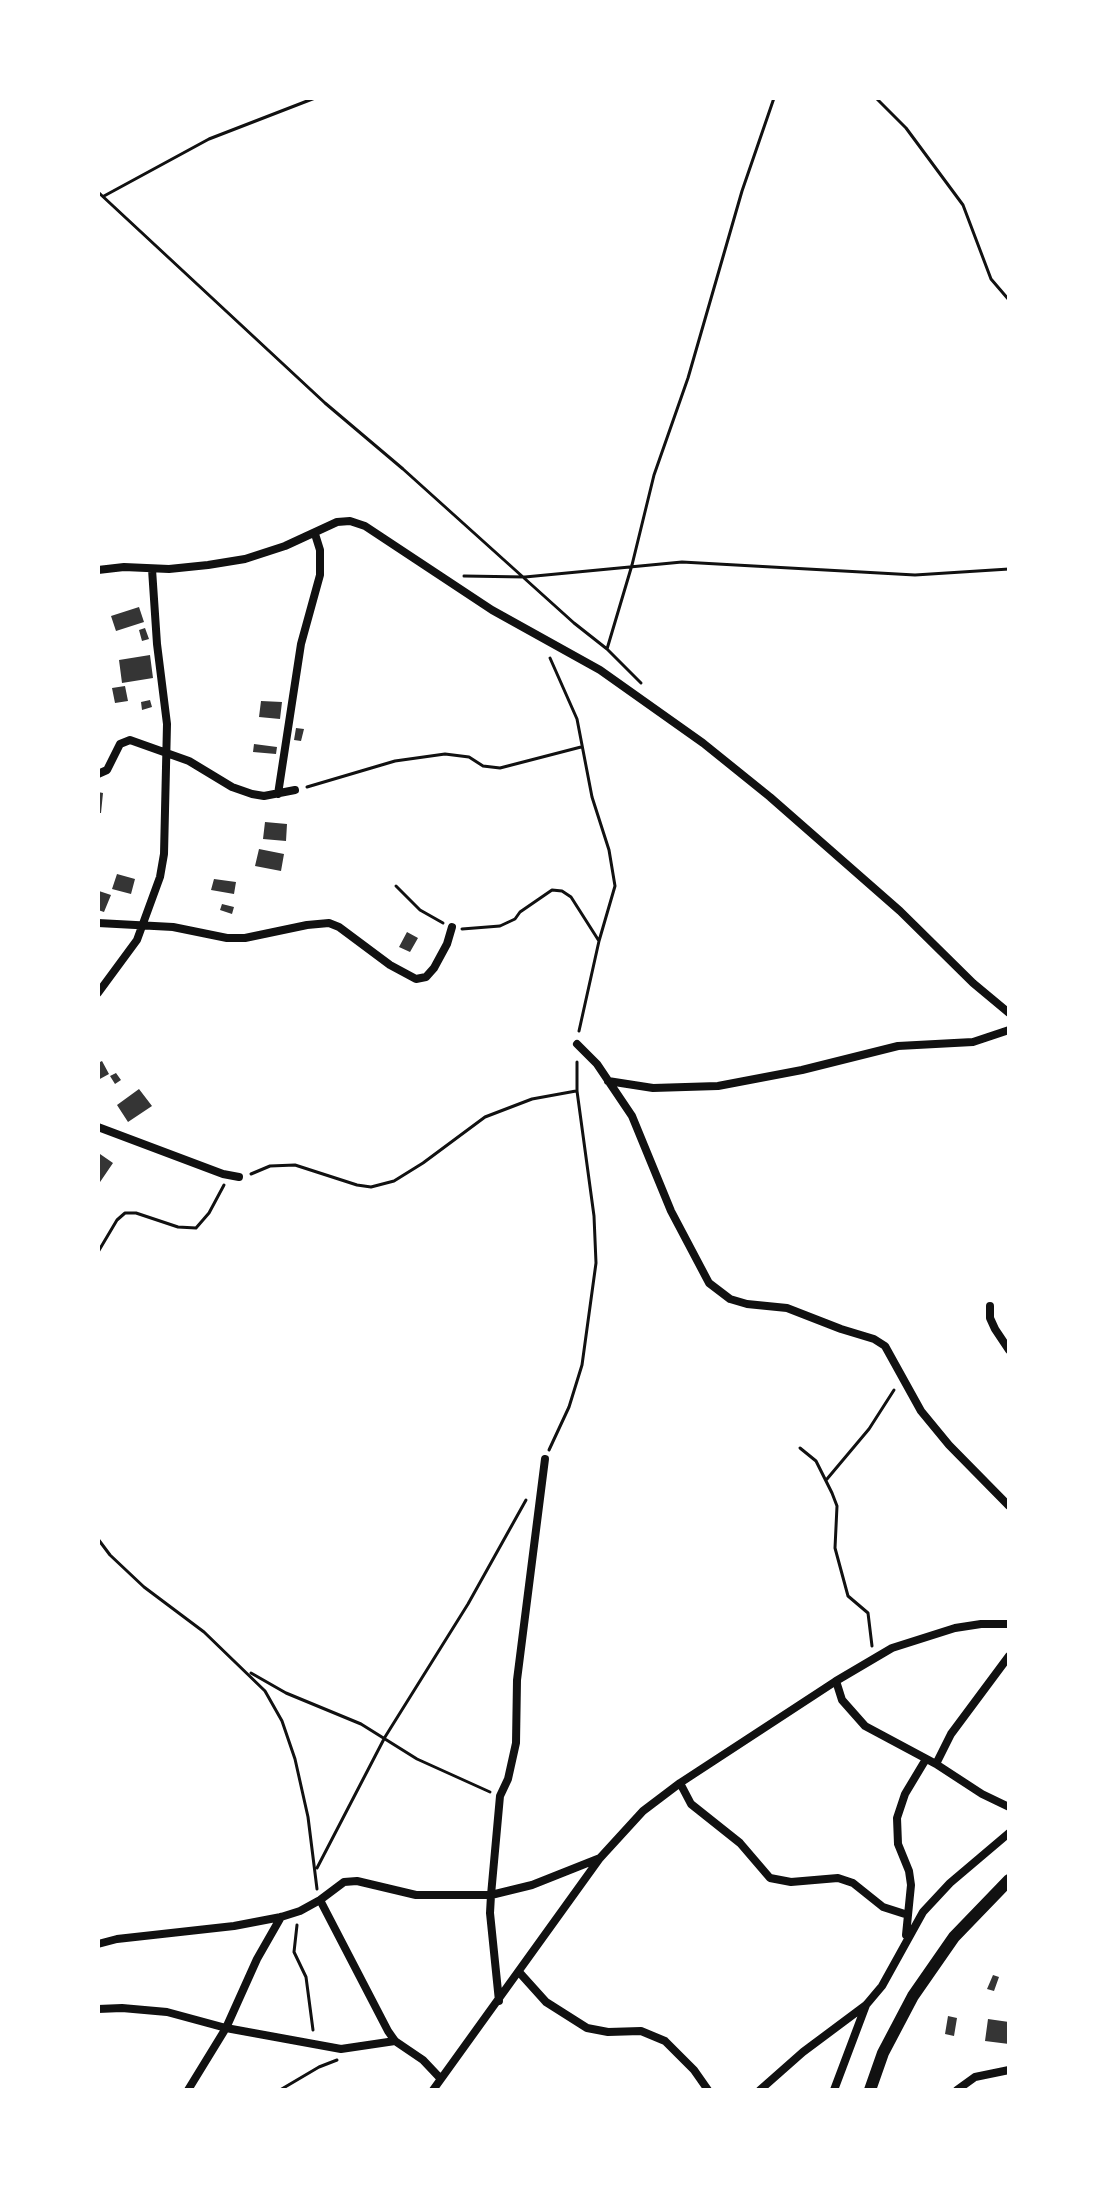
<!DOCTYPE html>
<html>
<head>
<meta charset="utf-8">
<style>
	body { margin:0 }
	#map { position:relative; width:1107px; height:2188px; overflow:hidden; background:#fff; font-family:"IBM Plex Serif",serif }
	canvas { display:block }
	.frame { position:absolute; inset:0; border:100px solid #fff; pointer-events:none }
</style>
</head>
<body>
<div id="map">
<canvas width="1107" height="2188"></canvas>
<div class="frame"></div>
</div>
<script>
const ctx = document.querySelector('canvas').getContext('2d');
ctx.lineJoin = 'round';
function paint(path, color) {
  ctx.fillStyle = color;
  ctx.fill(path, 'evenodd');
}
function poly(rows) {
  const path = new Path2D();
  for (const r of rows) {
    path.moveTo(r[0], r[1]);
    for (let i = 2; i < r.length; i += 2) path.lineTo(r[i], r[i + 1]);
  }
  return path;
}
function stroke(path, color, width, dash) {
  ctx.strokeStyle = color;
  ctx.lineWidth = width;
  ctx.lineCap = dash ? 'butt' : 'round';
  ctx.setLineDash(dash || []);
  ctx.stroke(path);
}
const building = poly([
	[139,607,144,622,116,631,111,616],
	[145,628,149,639,142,641,139,630],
	[150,655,153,678,122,683,119,660],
	[125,686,128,701,115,703,112,688],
	[150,700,152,707,142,710,141,702],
	[261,701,282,702,280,719,259,717],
	[296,728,304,729,301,741,294,740],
	[254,744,277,747,276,754,253,752],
	[98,792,103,793,101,813,98,813],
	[265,822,287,824,286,841,263,839],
	[259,849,284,854,281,871,255,866],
	[117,874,135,879,131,894,112,889],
	[214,879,236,882,234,894,211,890],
	[99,891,111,895,104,912,98,910],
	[222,904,234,907,232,914,220,910],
	[407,932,418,938,410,952,399,947],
	[102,1061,109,1074,98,1080,98,1063],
	[116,1073,121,1080,115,1084,110,1076],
	[139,1089,152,1106,128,1122,117,1105],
	[100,1154,113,1163,98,1185,98,1158],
	[993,1975,999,1977,994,1991,987,1989],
	[948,2016,957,2018,954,2036,945,2034],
	[988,2019,1009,2022,1009,2044,985,2041]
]);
const path = poly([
	[876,98,906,128,963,205,991,279,1009,300],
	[98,192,325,403,403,469,574,623,607,649,641,683],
	[104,196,209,139,315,98],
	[464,576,525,577,682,562,915,575,1009,569],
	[607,649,632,565,654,475,688,378,742,191,774,98],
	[550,658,577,719,592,797,609,850,615,886,599,941,579,1031],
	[307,787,395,761,445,754,469,757,483,766,500,768,581,747],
	[396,886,420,910,443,923],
	[462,929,500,926,515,919,520,912,552,890,562,891,571,897,599,941],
	[251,1174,270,1166,295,1165,357,1185,371,1187,394,1181,423,1163,485,1117,532,1099,576,1091],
	[98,1252,117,1220,125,1213,136,1213,178,1227,196,1228,209,1213,224,1185],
	[800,1448,816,1461,832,1493,837,1506,835,1548,848,1596,868,1613,872,1646],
	[549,1450,569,1407,582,1365,596,1263,594,1216,577,1091,577,1062],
	[827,1479,869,1429,894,1390],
	[98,1539,110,1555,144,1587,204,1632,265,1691,282,1721,295,1759,308,1817,317,1889],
	[251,1673,286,1693,361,1724,417,1759,490,1792],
	[317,1868,385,1737,468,1604,526,1500],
	[297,1925,294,1952,306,1977,313,2030],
	[280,2090,319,2067,337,2060]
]);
const minor = poly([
	[98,570,124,567,169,569,208,565,245,559,285,546,337,522,350,521,365,526,492,610,600,670,703,743,770,797,900,911,973,983,1009,1013],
	[98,774,107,770,120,744,130,740,189,761,232,787,252,794,264,796,295,790],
	[278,794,301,644,320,575,320,550,315,534],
	[98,923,173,927,227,938,245,938,307,925,329,923,339,927,390,965,416,979,426,977,434,968,447,944,452,927],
	[98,993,137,940,160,877,164,854,167,724,157,644,152,569],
	[577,1044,597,1064,632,1116,671,1211,709,1283,730,1299,747,1304,787,1308,841,1329,874,1339,885,1346,921,1411,949,1445,1009,1506],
	[608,1081,653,1088,718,1086,802,1070,898,1046,973,1042,1009,1030],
	[98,1127,223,1174,239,1177],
	[990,1306,990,1318,995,1329,1009,1350],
	[836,1681,842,1700,865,1726,936,1764,982,1794,1009,1807],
	[936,1764,951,1734,1009,1656],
	[680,1783,691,1804,740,1843,770,1878,791,1882,838,1878,853,1883,883,1907,908,1915],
	[320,1900,388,2031,395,2041,423,2060,440,2078],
	[906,1935,911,1885,909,1871,898,1844,897,1818,905,1794,926,1759],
	[98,1944,117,1939,234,1926,281,1917,300,1911,320,1900,344,1882,357,1881,416,1895,491,1895,532,1885,600,1858],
	[519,1972,546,2002,587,2028,608,2032,641,2031,665,2041,694,2070,708,2090],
	[499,2001,490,1913,491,1895,500,1796,508,1779,516,1743,517,1680,545,1459],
	[98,2009,122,2008,167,2012,226,2028,341,2049,395,2041],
	[188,2090,226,2028,257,1959,281,1917],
	[433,2090,600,1858,643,1811,680,1783,836,1681,892,1648,955,1628,981,1624,1009,1624],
	[760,2090,803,2052,866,2005,882,1986,923,1912,950,1883,1009,1833],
	[834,2090,866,2005],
	[957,2090,975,2077,1009,2070]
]);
const trunk = poly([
	[870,2090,883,2053,913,1996,954,1937,1009,1880]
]);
paint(building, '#353535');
stroke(path, '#111', 3);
stroke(minor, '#111', 8);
stroke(trunk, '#111', 12);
</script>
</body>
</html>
